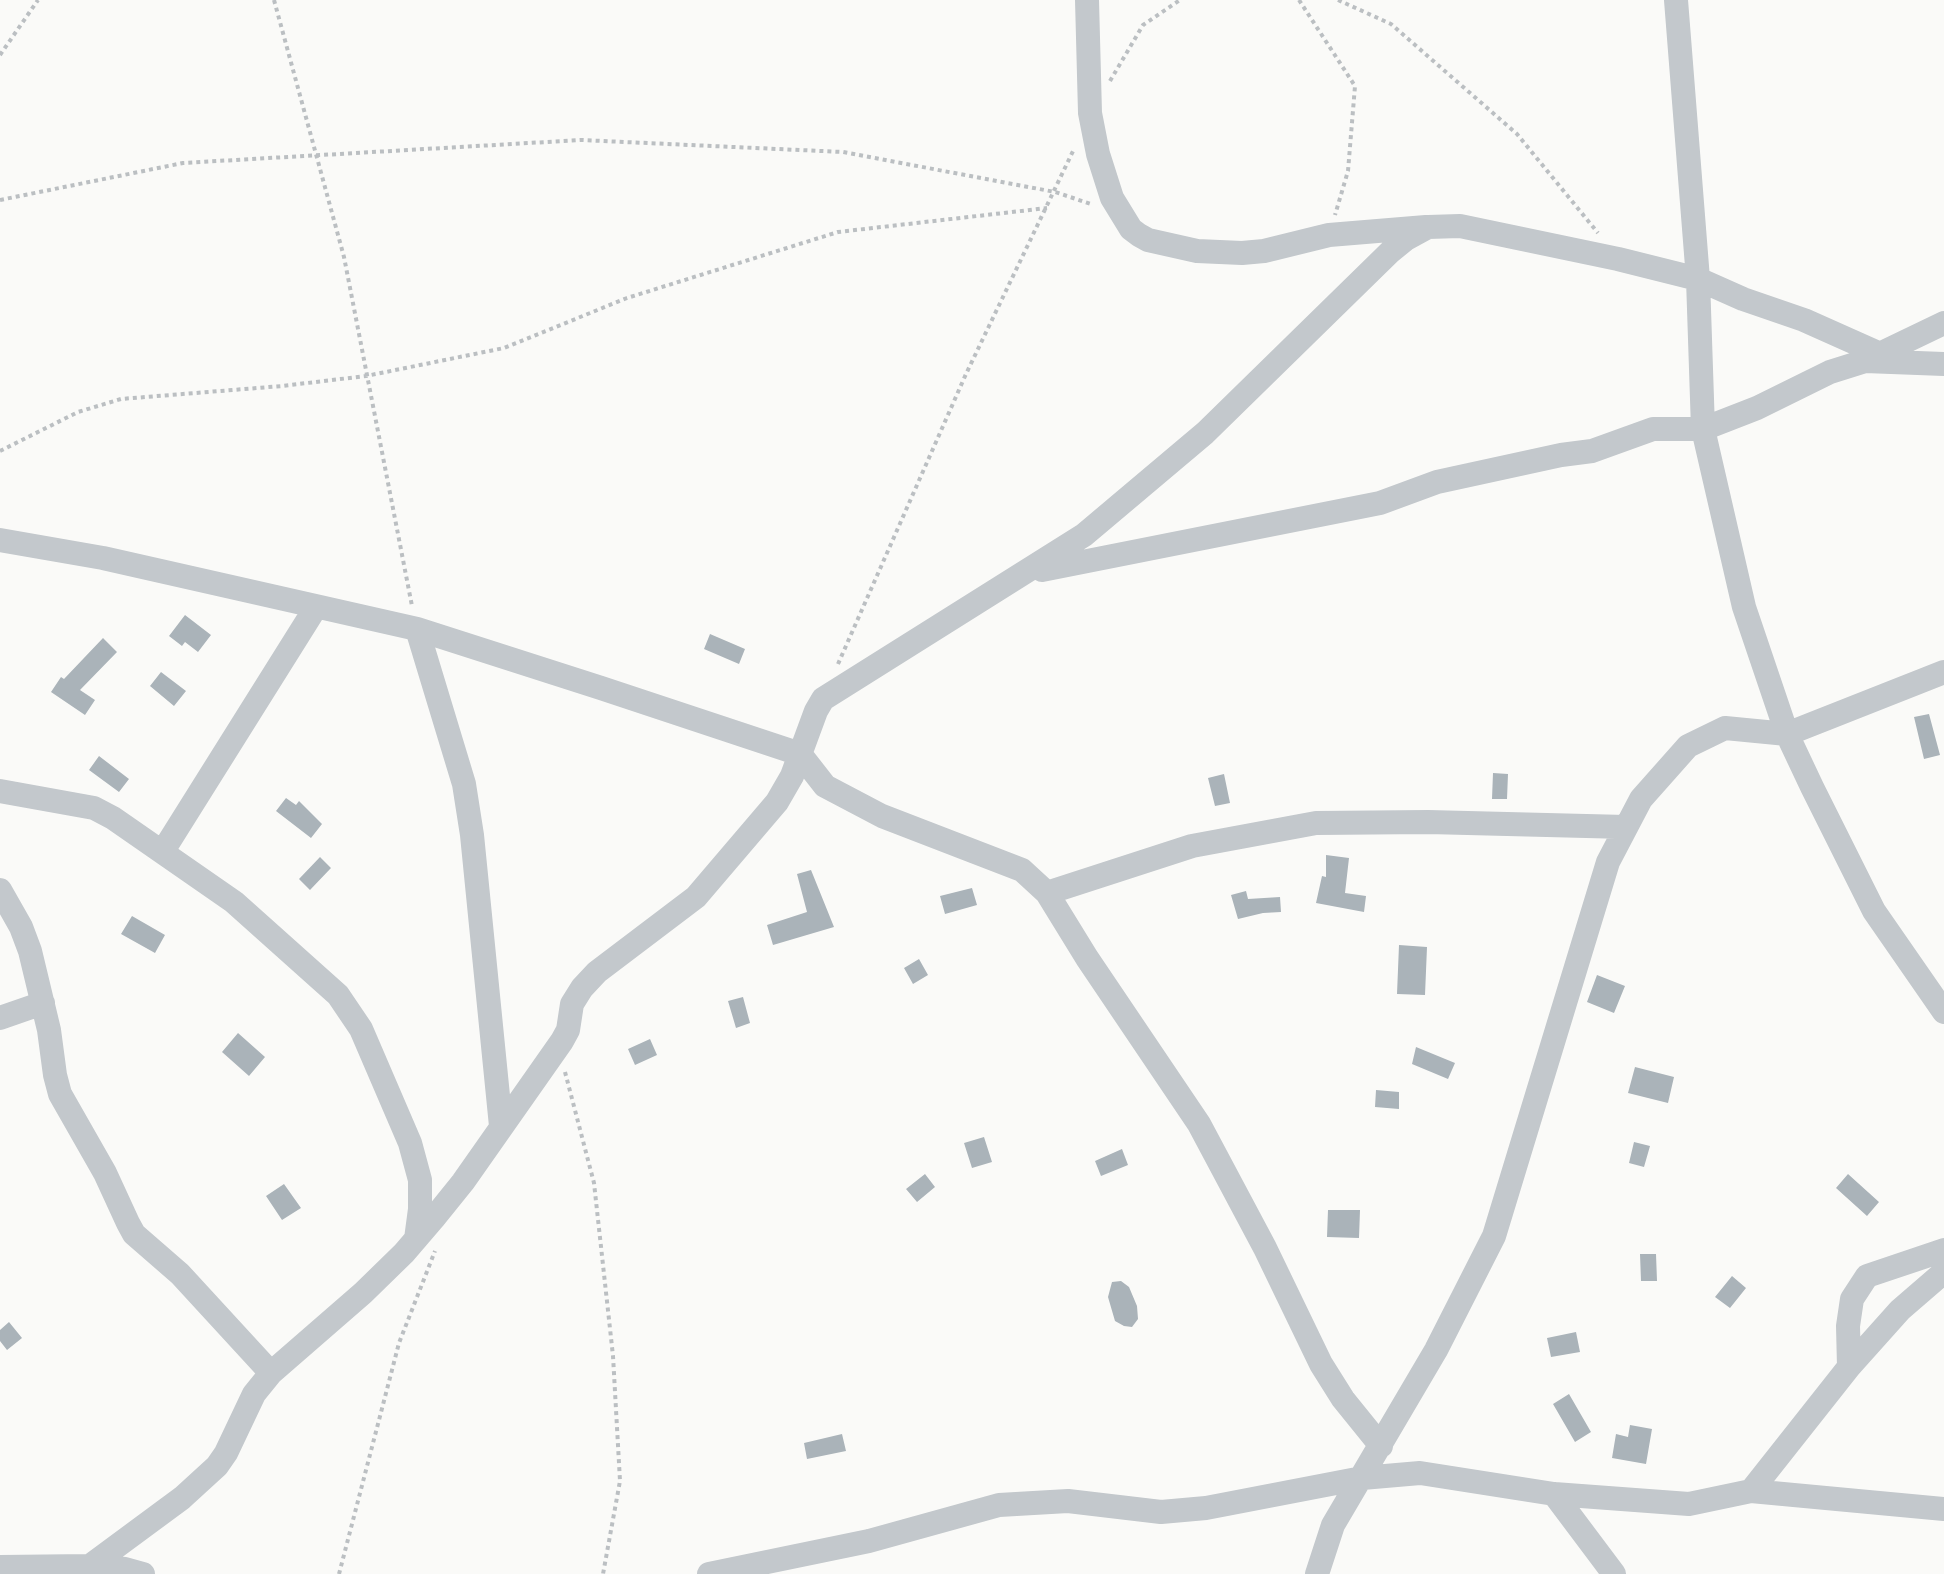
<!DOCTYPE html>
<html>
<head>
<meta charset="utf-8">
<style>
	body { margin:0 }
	canvas { display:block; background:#fafaf8 }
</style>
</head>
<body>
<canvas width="1944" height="1574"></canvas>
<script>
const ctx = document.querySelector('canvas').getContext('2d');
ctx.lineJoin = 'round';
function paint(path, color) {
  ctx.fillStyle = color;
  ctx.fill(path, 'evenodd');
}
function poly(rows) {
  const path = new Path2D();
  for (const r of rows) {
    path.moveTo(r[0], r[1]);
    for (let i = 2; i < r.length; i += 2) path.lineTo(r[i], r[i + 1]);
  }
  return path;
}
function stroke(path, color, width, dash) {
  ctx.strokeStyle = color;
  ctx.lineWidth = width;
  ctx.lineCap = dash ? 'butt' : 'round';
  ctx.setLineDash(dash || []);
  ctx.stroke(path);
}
const building = poly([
	[185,615,211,635,198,652,185,642,182,646,169,636],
	[710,634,745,649,739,664,704,649],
	[103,638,117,652,80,690,95,700,85,715,51,692,61,677,64,679],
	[161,672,186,691,174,706,150,686],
	[1929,714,1940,755,1924,759,1914,717],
	[99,756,129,779,119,792,89,770],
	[1493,773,1508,774,1507,799,1492,799],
	[1224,774,1230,803,1215,806,1208,778],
	[286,798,296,805,299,801,322,824,311,838,276,811],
	[1326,855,1349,858,1345,893,1366,896,1364,912,1316,903,1322,876,1326,877],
	[320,857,331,868,310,890,299,879],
	[811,870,834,927,773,945,767,925,807,912,797,874],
	[972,888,977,905,945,914,940,896],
	[1246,891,1248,899,1280,897,1281,912,1263,913,1238,919,1231,895],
	[132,916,165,935,155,953,121,934],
	[1399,945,1427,947,1425,995,1397,994],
	[919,959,928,975,913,984,904,968],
	[1597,975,1625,986,1614,1013,1587,1002],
	[743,997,750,1023,736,1028,728,1001],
	[238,1033,265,1057,249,1076,222,1052],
	[650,1039,657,1055,635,1065,628,1049],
	[1416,1047,1455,1063,1448,1079,1412,1064],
	[1635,1067,1674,1077,1668,1103,1628,1093],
	[1376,1090,1399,1092,1399,1109,1375,1107],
	[984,1137,992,1162,972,1168,964,1143],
	[1634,1142,1650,1146,1644,1167,1629,1163],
	[1122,1149,1128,1165,1101,1176,1095,1161],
	[925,1174,935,1187,917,1202,906,1189],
	[1848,1174,1879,1202,1867,1216,1836,1188],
	[284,1184,301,1208,282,1220,266,1196],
	[1328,1210,1360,1210,1359,1238,1327,1237],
	[1640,1254,1656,1254,1657,1281,1641,1281],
	[1732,1276,1746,1288,1730,1308,1715,1297],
	[1121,1281,1129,1287,1137,1306,1138,1319,1132,1327,1124,1326,1115,1321,1108,1297,1112,1282],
	[9,1322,22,1338,7,1350,0,1341,0,1330],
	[1576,1332,1580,1352,1551,1357,1547,1338],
	[1569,1394,1591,1432,1575,1442,1553,1404],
	[1630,1425,1652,1429,1646,1464,1612,1458,1616,1434,1628,1437],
	[842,1434,846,1451,807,1459,804,1443]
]);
const path = poly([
	[274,0,344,257,412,606],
	[1299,0,1355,86,1348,171,1335,215],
	[1338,0,1391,24,1517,134,1598,233],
	[0,55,38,0],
	[1110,81,1143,25,1180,0],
	[0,200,183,163,581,140,843,152,1055,192,1091,204],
	[0,451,78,412,121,399,282,386,366,376,504,348,627,298,838,232,1047,208],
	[838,664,966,374,1074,149],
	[565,1072,594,1183,613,1356,620,1481,603,1574],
	[339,1574,399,1343,435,1251]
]);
const minor = poly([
	[1087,0,1090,113,1098,154,1112,198,1131,229,1139,235,1148,240,1197,251,1242,253,1264,251,1329,235,1426,227],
	[1676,0,1698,279,1703,429,1744,607,1787,734,1812,787,1874,911,1944,1012],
	[1867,360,1944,323],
	[0,540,103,558,417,629,601,688,800,754,825,786,882,816,1022,870,1047,893,1087,958,1199,1124,1265,1248,1321,1364,1343,1399,1381,1446],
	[1042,570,1380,503,1437,482,1561,455,1592,451,1653,429,1703,429,1757,408,1830,372,1865,361,1944,364],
	[417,629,464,784,472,835,501,1126],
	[0,791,94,808,113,818,234,902,338,995,361,1029,410,1143,420,1180,420,1209,416,1239],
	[163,851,316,607],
	[0,890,21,927,30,951,49,1030,55,1075,60,1094,105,1173,128,1223,134,1234,180,1274,271,1373],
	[1047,893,1192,846,1316,823,1428,822,1626,827],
	[0,1018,43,1003],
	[1849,1367,1848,1326,1852,1299,1867,1276,1944,1250],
	[1751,1491,1849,1367,1900,1310,1944,1272],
	[1554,1494,1614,1574],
	[0,1567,90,1566,125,1569,143,1574],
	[84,1574,90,1566,182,1498,217,1466,226,1453,254,1394,271,1373,363,1293,404,1253,434,1218,463,1182,562,1041,568,1030,572,1004,582,988,597,972,696,897,777,802,792,776,816,711,823,699,1084,535,1205,433,1390,252,1406,239,1428,227,1460,226,1618,259,1698,279,1743,299,1804,320,1878,353],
	[709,1574,869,1541,999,1505,1068,1501,1161,1512,1206,1508,1362,1478,1420,1473,1554,1494,1689,1504,1751,1491,1944,1509],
	[1317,1574,1333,1525,1436,1350,1494,1236,1608,862,1641,799,1688,746,1725,728,1787,734,1944,672]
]);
paint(building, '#aab3b9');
stroke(path, '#bbbfc2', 4, [4, 4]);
stroke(minor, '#c3c8cc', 24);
</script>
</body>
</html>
